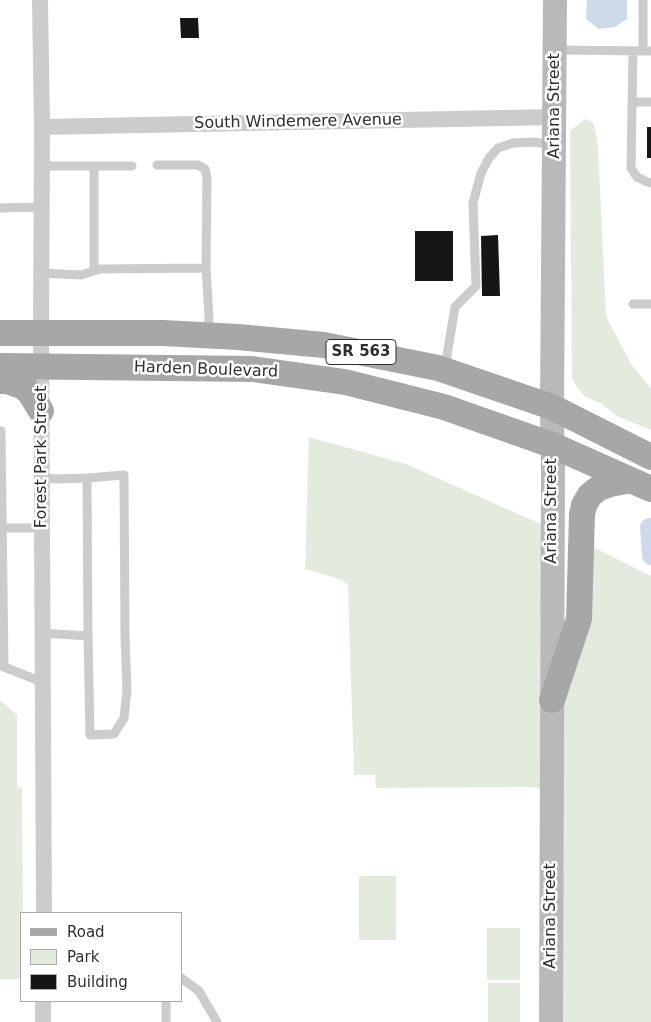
<!DOCTYPE html>
<html>
<head>
<meta charset="utf-8">
<style>
	body { margin:0 }
	#map { position:relative; width:651px; height:1022px; overflow:hidden; background:#fff; font-family:"DejaVu Sans",sans-serif }
	canvas { display:block }
	.legend { position:absolute; left:20px; top:912px; width:162px; height:90px; box-sizing:border-box; background:#fff; border:1px solid #acacac; margin:0; padding:6px 9px; list-style:none; font-size:15px; color:#2f2f2f }
	.legend li { display:flex; align-items:center; gap:10px; height:25px }
	.legend b { width:25px; border:1px solid #acacac }
</style>
</head>
<body>
<div id="map">
<canvas width="651" height="1022"></canvas>
<ul class="legend">
<li><b style="height:6px;background:#a7a7a7"></b>Road</li>
<li><b style="height:14px;background:#e3ebdf"></b>Park</li>
<li><b style="height:14px;background:#161616"></b>Building</li>
</ul>
</div>
<script>
const ctx = document.querySelector('canvas').getContext('2d');
ctx.lineJoin = 'round';
function paint(path, color) {
  ctx.fillStyle = color;
  ctx.fill(path, 'evenodd');
}
function poly(rows) {
  const path = new Path2D();
  for (const r of rows) {
    path.moveTo(r[0], r[1]);
    for (let i = 2; i < r.length; i += 2) path.lineTo(r[i], r[i + 1]);
  }
  return path;
}
function stroke(path, color, width, dash) {
  ctx.strokeStyle = color;
  ctx.lineWidth = width;
  ctx.lineCap = dash ? 'butt' : 'round';
  ctx.setLineDash(dash || []);
  ctx.stroke(path);
}
function drawText(font, color, halo, rows, align = 'center') {
  ctx.font = font + ' "DejaVu Sans",sans-serif';
  ctx.lineWidth = 5;
  ctx.setLineDash([]);
  ctx.textBaseline = 'middle';
  ctx.strokeStyle = halo;
  ctx.fillStyle = color;
  for (const [text, x, y, turn = 0] of rows) {
    ctx.save();
    ctx.translate(x, y);
    ctx.rotate((+turn || 0) * Math.PI / 180);
    ctx.textAlign = isNaN(turn) ? turn : align;
    if (halo) ctx.strokeText(text, 0, 0);
    ctx.fillText(text, 0, 0);
    ctx.restore();
  }
}
const green = poly([
	[585,119,594,123,598,147,606,316,631,364,651,389,651,430,619,417,602,404,584,396,572,379,570,131],
	[309,437,406,464,543,525,542,698,539,705,542,706,542,790,539,788,535,787,376,788,375,775,354,775,348,585,342,580,305,569],
	[591,546,651,576,651,1022,561,1022,561,701],
	[0,700,17,715,17,787,22,788,23,913,21,913,21,979,0,979],
	[359,876,396,876,396,940,359,940],
	[487,928,520,928,520,980,487,980],
	[488,983,520,983,520,1022,488,1022]
]);
const water = poly([
	[587,0,627,0,627,19,615,27,599,29,586,19]
]);
const canal = poly([
	[649,527,651,556]
]);
const building = poly([
	[180,18,198,18,199,38,181,38],
	[647,127,651,127,651,158,647,158],
	[415,231,453,231,453,281,415,281],
	[498,235,500,296,482,296,481,236]
]);
const lane = poly([
	[643,0,643,51],
	[555,50,651,51],
	[633,51,631,168,637,177,647,182,651,183],
	[632,102,651,102],
	[157,165,198,165,205,169,207,178,206,268],
	[41,166,94,166,94,271],
	[94,166,132,166],
	[0,208,41,207],
	[41,273,81,275,100,269,206,268,209,317,208,334],
	[633,304,651,304],
	[447,368,447,355,455,307,476,286,473,203,481,173,489,158,498,148,513,143,534,142,553,145],
	[1,431,4,667,42,682],
	[41,477,56,479,87,478,88,636,42,633],
	[87,478,124,475,125,636,127,690,124,718,114,734,90,735,88,636],
	[2,528,42,528],
	[181,978,199,991,217,1022],
	[166,1001,166,1022]
]);
const street = poly([
	[40,0,42,127,41,333,44,913],
	[42,127,555,117],
	[43,1001,43,1022]
]);
const secondary = poly([
	[551,1022,553,471,552,407,555,0]
]);
const primary = poly([
	[0,333,163,333,238,337,324,345,438,368,552,407,651,457],
	[0,366,252,369,345,382,444,407,552,445,651,489],
	[0,381,7,381,24,387,30,393,41,411],
	[552,700,579,619,582,515,584,505,590,495,599,488,610,484,631,480]
]);
const shields = [
	[361,352,70]
];
const shieldNames = [
	["SR 563",361,352]
];
const streetNames = [
	["Ariana Street",555,106,-90],
	["South Windemere Avenue",298,122,-1],
	["Harden Boulevard",206,370,2],
	["Forest Park Street",42,457,-90],
	["Ariana Street",552,511,-90],
	["Ariana Street",551,916,-90]
];
paint(green, '#e3ebdf');
paint(water, '#cddae9');
stroke(canal, '#cddae9', 18);
paint(building, '#161616');
stroke(lane, '#ccc', 9);
stroke(street, '#ccc', 16);
stroke(secondary, '#b9b9b9', 24);
stroke(primary, '#a7a7a7', 26);
for (const [x, y, w] of shields) {
  const box = new Path2D();
  box.roundRect(x - w / 2, y - 12.5, w, 25, 4);
  ctx.fillStyle = '#fff';
  ctx.fill(box);
  stroke(box, '#2f2f2f', 1);
}
drawText('bold 15px', '#2f2f2f', null, shieldNames);
drawText('16px', '#2f2f2f', '#fff', streetNames);
</script>
</body>
</html>
